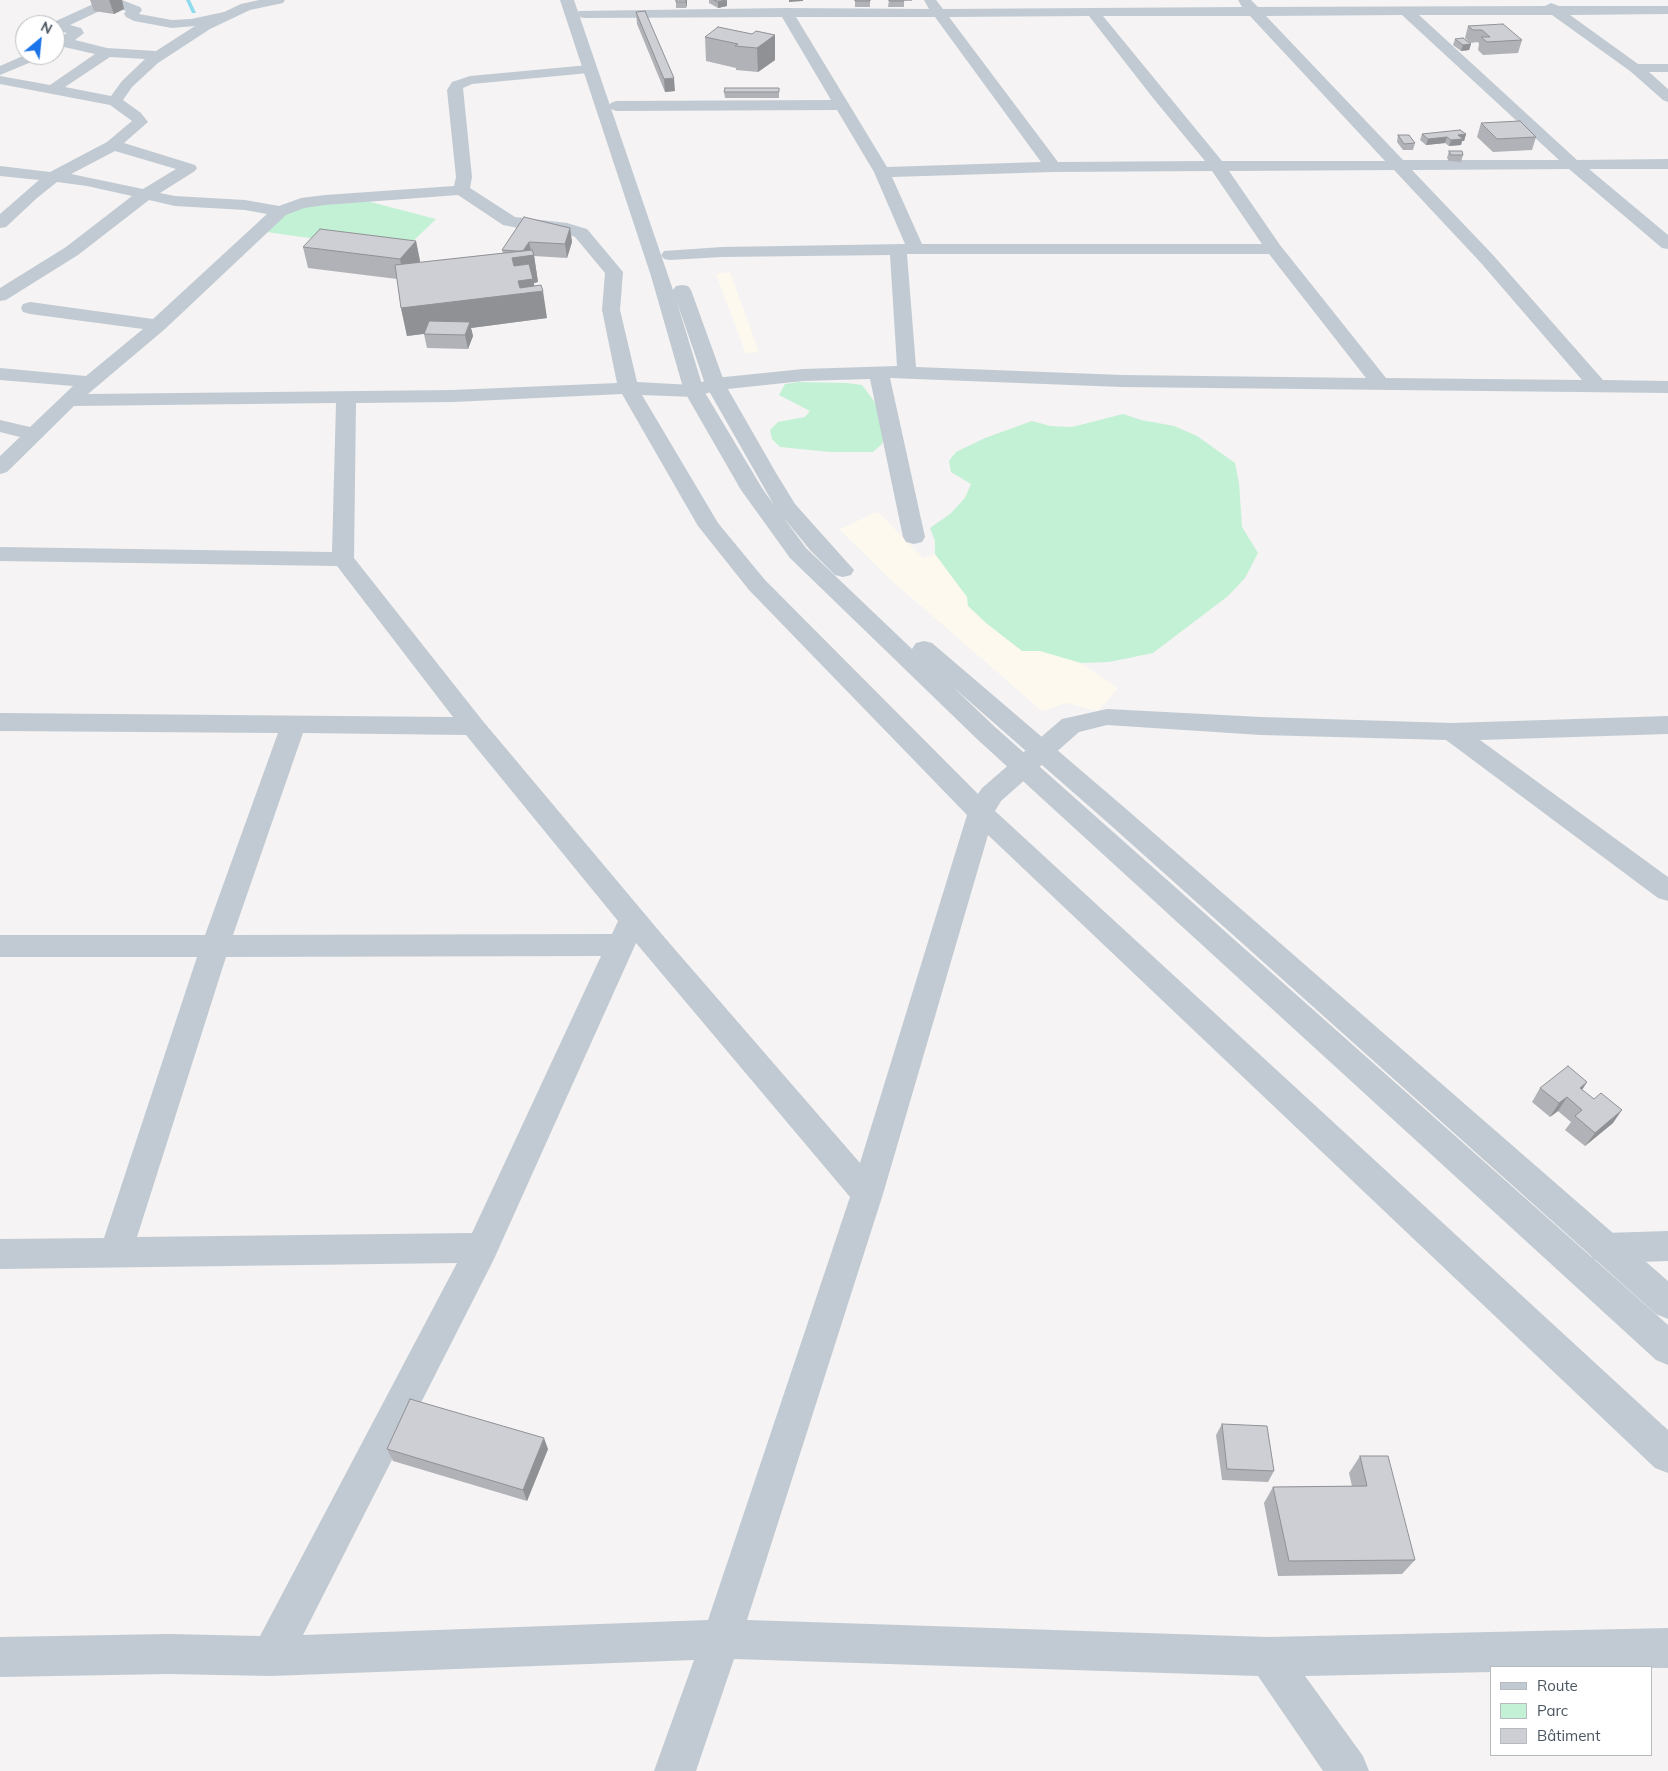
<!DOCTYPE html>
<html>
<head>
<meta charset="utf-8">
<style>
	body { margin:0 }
	#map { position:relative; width:1668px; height:1771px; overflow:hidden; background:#f5f3f3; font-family:Mulish,sans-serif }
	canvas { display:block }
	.legend { position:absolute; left:1490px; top:1666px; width:162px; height:90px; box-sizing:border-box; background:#fff; border:1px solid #b7bbc0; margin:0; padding:6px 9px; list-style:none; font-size:15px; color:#4a5661 }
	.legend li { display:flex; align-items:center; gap:10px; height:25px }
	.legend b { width:25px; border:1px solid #b7bbc0 }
	.north { position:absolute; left:15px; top:15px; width:50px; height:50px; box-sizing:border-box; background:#fff; border:1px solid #b7bbc0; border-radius:50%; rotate:28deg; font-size:14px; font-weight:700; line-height:20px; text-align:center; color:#4a5661 }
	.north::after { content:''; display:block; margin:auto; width:18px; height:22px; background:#1a73e8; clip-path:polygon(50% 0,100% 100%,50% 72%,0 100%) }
</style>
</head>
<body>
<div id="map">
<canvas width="1668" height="1771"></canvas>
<ul class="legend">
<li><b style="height:6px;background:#c1cad2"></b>Route</li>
<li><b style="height:14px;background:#c3f1d5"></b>Parc</li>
<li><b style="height:14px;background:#cdcfd5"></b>Bâtiment</li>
</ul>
<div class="north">N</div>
</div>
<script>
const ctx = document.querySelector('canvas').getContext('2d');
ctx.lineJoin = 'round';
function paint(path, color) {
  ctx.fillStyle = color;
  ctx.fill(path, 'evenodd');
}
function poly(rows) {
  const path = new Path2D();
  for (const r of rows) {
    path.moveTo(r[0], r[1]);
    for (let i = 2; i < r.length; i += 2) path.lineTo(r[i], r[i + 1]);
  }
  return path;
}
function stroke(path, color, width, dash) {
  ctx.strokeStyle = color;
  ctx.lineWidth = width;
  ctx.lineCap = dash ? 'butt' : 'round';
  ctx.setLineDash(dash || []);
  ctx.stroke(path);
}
const commercial = poly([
	[730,272,759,352,746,354,716,274],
	[878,512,923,558,935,554,967,597,1022,651,1040,651,1081,663,1118,688,1098,711,1066,703,1042,711,891,580,839,529]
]);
const green = poly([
	[359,199,436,219,403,251,259,231,280,211],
	[799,382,846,383,862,385,880,409,887,428,882,444,873,452,830,452,780,447,772,439,770,430,778,422,805,417,810,411,779,395,785,384],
	[1123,414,1141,420,1174,426,1197,436,1235,463,1239,483,1242,527,1258,553,1245,578,1228,596,1153,653,1109,662,1081,663,1040,651,1022,651,986,623,968,606,967,597,935,554,935,541,930,528,950,514,965,498,971,484,951,472,949,461,956,452,985,438,1032,421,1050,426,1072,427]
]);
const stream = poly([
	[186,0,190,0,196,13,192,13,186,0]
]);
const minor = poly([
	[102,0,122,0,140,7,142,10,139,14,172,20,191,19,224,12,241,4,259,0,285,0,283,3,250,10,210,29,158,63,132,87,123,100,141,113,148,122,124,143,195,165,197,168,195,171,160,193,175,196,245,200,279,206,301,198,325,195,454,186,456,177,447,90,452,82,470,76,589,65,594,66,596,69,594,72,589,73,472,84,463,88,472,177,470,188,515,217,567,223,587,229,623,272,620,310,637,382,692,385,715,378,803,369,897,366,890,255,722,257,670,260,664,259,661,255,664,251,722,247,905,244,874,172,837,110,616,111,611,109,608,106,611,103,616,101,831,100,782,17,584,18,579,17,577,14,579,11,786,8,929,9,924,0,936,0,943,9,1242,7,1238,0,1251,0,1258,7,1545,6,1551,3,1559,6,1668,6,1668,14,1570,15,1638,64,1668,64,1668,72,1649,72,1668,89,1668,102,1663,100,1630,71,1552,15,1419,15,1577,160,1668,159,1668,169,1589,169,1668,235,1668,249,1662,248,1569,169,1412,170,1493,255,1603,380,1668,381,1668,393,1122,387,890,378,925,537,922,542,914,544,906,542,903,537,870,379,803,381,718,390,694,397,642,395,718,523,765,580,978,794,982,788,1062,719,1107,709,1261,717,1452,723,1668,716,1668,734,1480,740,1668,877,1668,901,1658,898,1446,740,1261,735,1107,725,1079,732,1001,801,995,811,1668,1430,1668,1473,1655,1468,988,835,883,1194,747,1620,1268,1637,1668,1628,1668,1668,1492,1667,1492,1672,1305,1676,1363,1756,1369,1771,1323,1771,1258,1676,734,1659,696,1771,654,1771,694,1660,271,1676,168,1674,0,1677,0,1637,168,1634,260,1636,457,1263,0,1269,0,1239,104,1238,197,957,0,957,0,935,205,935,278,733,0,731,0,713,453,717,337,566,0,561,0,547,332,552,336,403,74,406,7,472,0,474,0,456,20,437,0,432,0,420,30,427,73,386,0,380,0,368,86,376,143,329,30,314,23,312,21,308,23,304,30,302,153,319,267,214,245,210,175,206,149,200,78,255,6,300,0,301,0,288,66,247,132,196,87,186,57,182,37,198,6,227,0,228,0,214,39,180,0,176,0,166,50,172,107,142,132,121,110,105,0,84,0,76,50,85,95,54,64,47,55,50,55,40,67,33,56,30,54,24,56,21,102,0],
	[108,7,115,7,126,11,124,14,126,17,134,21,172,28,195,26,156,51,107,48,75,40,84,33,81,28,70,25,108,7],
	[1402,15,1559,160,1403,160,1266,16,1402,15],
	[1089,16,1153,98,1205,161,1058,162,949,17,1089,16],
	[1103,16,1250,16,1385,161,1222,161,1103,16],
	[796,17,935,17,1041,162,887,167,796,17],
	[110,57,145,59,122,81,111,96,65,87,110,57],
	[115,151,176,169,143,189,71,174,115,151],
	[1394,170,1481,263,1582,380,1386,378,1280,245,1229,171,1394,170],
	[1212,171,1262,244,922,244,892,177,1053,172,1212,171],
	[458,195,503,225,528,230,565,233,575,237,605,273,602,310,617,383,453,390,88,394,165,329,286,215,304,208,325,205,458,195],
	[907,254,1269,254,1366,378,1122,375,916,367,907,254],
	[622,394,698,526,749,590,967,815,860,1163,665,938,482,720,354,558,356,403,453,402,622,394],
	[303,733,466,735,618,921,612,934,233,935,303,733],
	[636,943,850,1197,708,1620,303,1635,494,1259,636,943],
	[601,956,472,1233,137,1237,226,957,601,956],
	[25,55,43,55,41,58,0,75,0,66,25,55],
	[1668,1231,1668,1261,1605,1263,1593,1259,1588,1248,1593,1237,1605,1233,1668,1231]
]);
const tertiary = poly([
	[560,0,574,0,673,290,676,286,682,285,688,286,691,290,725,384,776,473,795,504,854,570,851,575,843,577,835,575,810,550,783,517,806,548,912,649,916,643,924,641,932,643,1125,808,1668,1281,1668,1319,1656,1314,1107,822,953,687,995,727,1668,1325,1668,1365,1656,1360,977,739,790,558,741,490,684,391,651,276,560,0],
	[676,299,705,384,774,505,762,488,704,391,676,299]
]);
const wall = poly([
	[90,0,122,0,124,9,114,14,94,11],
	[687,0,687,4,686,8,676,8,676,2],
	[709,0,727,0,727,6,718,8,709,3],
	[854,0,870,0,870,7,855,7,855,0],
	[889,0,912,0,912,1,904,1,904,7,888,7],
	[636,12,675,91,665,92,637,24],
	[1468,26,1522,40,1518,53,1483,55,1478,50,1479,44,1478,42,1470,43,1465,38],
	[752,34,775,35,775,60,758,72,736,70,736,68,706,61,705,37],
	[1455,39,1471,44,1469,50,1461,51,1453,45],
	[779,88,779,98,725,98,724,92],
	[1481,123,1536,137,1532,150,1493,152,1477,137],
	[1422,134,1466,134,1464,141,1462,141,1461,145,1449,146,1445,143,1426,145,1420,140],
	[1398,135,1415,143,1413,150,1403,150,1397,142],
	[1449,151,1463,155,1461,162,1449,161,1447,158],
	[570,228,572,242,567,258,534,256,538,282,534,283,534,286,547,318,471,328,473,336,468,349,427,348,424,334,407,336,401,308,397,279,308,268,303,247,416,241,420,261,419,263,503,253,502,250],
	[1587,1082,1582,1090,1613,1123,1585,1146,1565,1130,1571,1122,1558,1111,1550,1117,1532,1102,1540,1088],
	[1222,1424,1274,1471,1268,1482,1222,1480,1216,1435],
	[387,1449,548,1449,527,1501,393,1461],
	[1360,1456,1415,1560,1402,1574,1278,1576,1264,1503,1273,1487,1352,1486,1349,1473]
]);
const shadedWall = poly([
	[109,0,122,0,124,9,114,14],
	[686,0,687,0,687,4,686,8],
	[727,0,727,6,718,8,718,2],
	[789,0,803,0,803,1,789,2],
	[775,35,775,60,758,72,757,48],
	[1471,44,1469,50,1461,51,1463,45],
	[674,78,675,91,665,92,664,79],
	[1466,134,1464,141,1462,141,1461,145,1449,146,1451,140,1458,135],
	[1447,137,1445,143,1426,145,1428,139],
	[570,228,572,242,567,258,565,244],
	[416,241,420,261,404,280,400,259],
	[529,242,532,255,534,255,538,282,534,283,535,292,543,291,547,318,471,328,473,336,468,349,465,335,468,328,407,336,401,308,512,258,522,252],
	[1587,1082,1578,1096,1571,1102,1580,1088],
	[1567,1097,1558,1111,1550,1117,1559,1103],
	[1622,1110,1613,1123,1585,1146,1595,1133],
	[544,1438,548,1449,527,1501,523,1490]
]);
const building = poly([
	[676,0,686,0,686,2,676,2,676,0],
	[714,0,725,0,718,2,714,0],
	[855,0,870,0,870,1,855,1,855,0],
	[889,0,904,0,904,1,889,1,889,0],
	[645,11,674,78,664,79,636,12,645,11],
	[1503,24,1522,40,1487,42,1481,37,1490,37,1482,30,1473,30,1468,26,1503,24],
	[718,27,752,34,756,31,775,35,757,48,735,46,738,44,705,37,718,27],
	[1463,38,1471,44,1463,45,1455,39,1463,38],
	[725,88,779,88,779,92,724,92,725,88],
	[1520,121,1536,137,1497,139,1481,123,1520,121],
	[1460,130,1466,134,1458,135,1463,139,1451,140,1447,137,1428,139,1422,134,1460,130],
	[1398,135,1409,135,1415,143,1404,144,1398,135],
	[1449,151,1462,151,1463,155,1451,155,1449,151],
	[524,217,570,228,565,244,529,242,523,251,516,251,502,250,524,217],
	[320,229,416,241,400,259,303,247,320,229],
	[532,250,534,255,512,258,514,266,529,264,533,279,518,281,520,288,541,285,543,291,401,308,395,265,532,250],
	[429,321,470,322,465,335,424,334,429,321],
	[1568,1066,1587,1082,1580,1088,1594,1099,1601,1093,1622,1110,1595,1133,1575,1116,1582,1110,1567,1097,1559,1103,1540,1088,1568,1066],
	[410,1399,544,1438,523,1490,387,1449,410,1399],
	[1222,1424,1267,1426,1274,1471,1227,1469,1222,1424],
	[1360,1456,1388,1456,1415,1560,1289,1561,1273,1487,1367,1486,1360,1456]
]);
paint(commercial, '#fdf9ef');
paint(green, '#c3f1d5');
paint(stream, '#90daee');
paint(minor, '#c1cad2');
paint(tertiary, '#c1cad2');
paint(wall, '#b0b2b7');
paint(shadedWall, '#909195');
paint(building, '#cdcfd5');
stroke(building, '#909195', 1);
</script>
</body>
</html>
